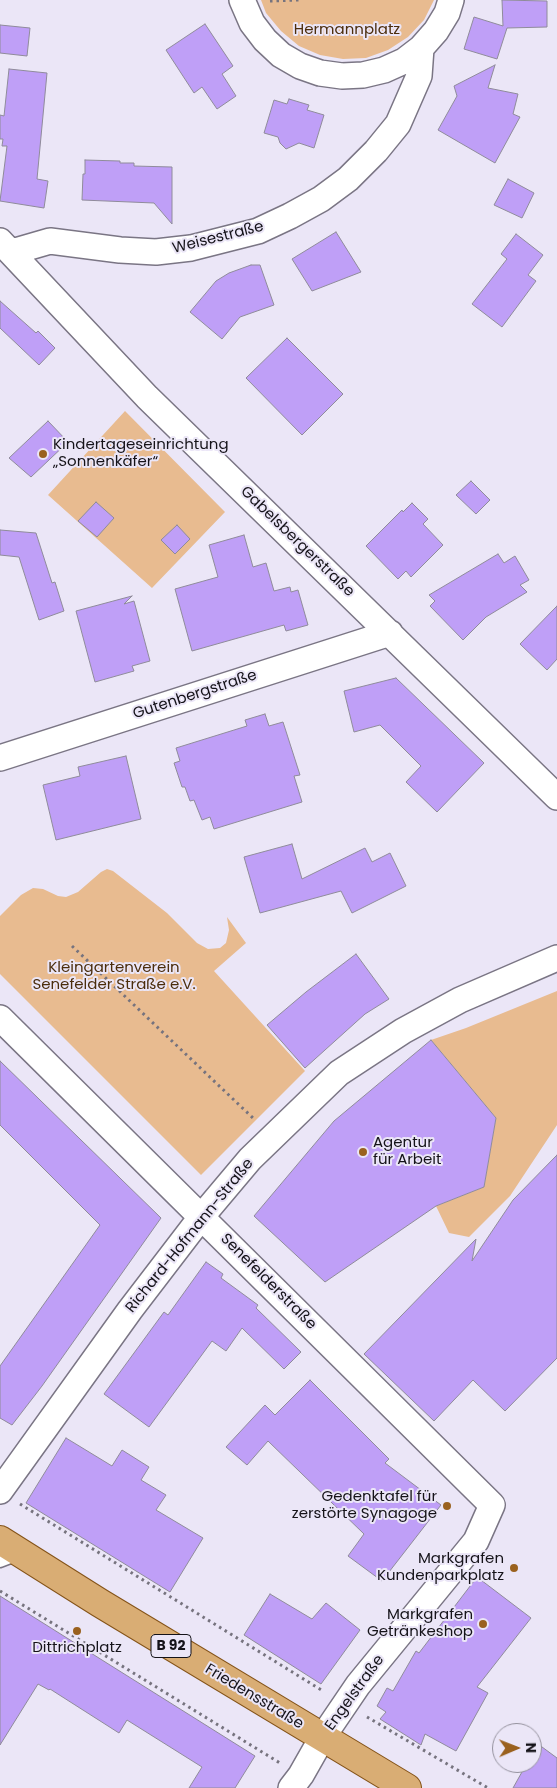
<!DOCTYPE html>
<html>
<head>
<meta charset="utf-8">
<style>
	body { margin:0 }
	#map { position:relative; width:557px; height:1788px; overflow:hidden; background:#ebe6f7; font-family:Poppins,sans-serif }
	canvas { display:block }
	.north { position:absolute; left:492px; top:1723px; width:50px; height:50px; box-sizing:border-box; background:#ebe6f7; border:1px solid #95929e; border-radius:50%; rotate:89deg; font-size:14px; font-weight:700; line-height:20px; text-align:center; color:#151319 }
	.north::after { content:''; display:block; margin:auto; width:18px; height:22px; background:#9a611e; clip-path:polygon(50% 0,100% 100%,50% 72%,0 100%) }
</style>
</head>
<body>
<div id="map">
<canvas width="557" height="1788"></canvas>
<div class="north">N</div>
</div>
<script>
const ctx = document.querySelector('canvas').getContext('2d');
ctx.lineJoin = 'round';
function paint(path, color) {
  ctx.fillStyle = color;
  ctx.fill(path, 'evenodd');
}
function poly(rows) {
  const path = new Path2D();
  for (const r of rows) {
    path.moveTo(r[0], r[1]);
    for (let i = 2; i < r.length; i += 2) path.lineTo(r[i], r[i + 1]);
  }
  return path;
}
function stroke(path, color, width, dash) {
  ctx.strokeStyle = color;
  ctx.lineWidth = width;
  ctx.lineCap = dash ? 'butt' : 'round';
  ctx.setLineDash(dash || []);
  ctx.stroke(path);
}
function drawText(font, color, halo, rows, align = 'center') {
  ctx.font = font + ' Poppins,sans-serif';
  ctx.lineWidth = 4;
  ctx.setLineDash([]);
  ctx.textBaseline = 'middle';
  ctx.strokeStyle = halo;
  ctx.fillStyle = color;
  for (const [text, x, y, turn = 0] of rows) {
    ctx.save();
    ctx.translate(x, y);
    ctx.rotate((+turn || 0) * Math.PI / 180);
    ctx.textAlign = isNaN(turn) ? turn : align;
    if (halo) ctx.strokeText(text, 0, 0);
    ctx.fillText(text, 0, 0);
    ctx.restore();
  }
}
const green = poly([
	[261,0,434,0,424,20,408,37,388,50,366,58,343,59,320,55,299,46,281,31,266,13],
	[125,411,225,512,152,588,48,495],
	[107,869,113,871,167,913,197,943,208,949,220,948,226,943,229,930,227,917,246,943,214,971,305,1071,201,1175,0,974,0,916,21,895,33,888,43,889,58,896,66,897,78,892,101,872],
	[557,991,557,1125,510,1196,469,1237,449,1233,436,1206,484,1187,496,1118,431,1040,466,1028]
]);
const building = poly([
	[502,0,547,1,547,27,507,28,497,59,464,49,474,17,503,26,502,0],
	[205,24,233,66,222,74,236,96,217,109,202,87,194,93,166,50,205,24],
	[0,25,30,28,27,56,0,53,0,25],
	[495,65,488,88,518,94,513,114,520,117,495,163,438,130,457,96,454,86,495,65],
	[9,69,47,73,37,179,48,181,44,208,0,201,7,146,2,146,3,139,0,139,0,115,4,116,9,69],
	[289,99,309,105,307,110,324,115,314,148,299,143,286,149,280,143,278,137,264,133,274,100,287,104,289,99],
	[85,160,120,161,120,163,134,163,134,166,172,167,172,224,154,203,82,200,83,174,85,174,85,160],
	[508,179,534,193,522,218,494,205,508,179],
	[336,232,361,272,312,291,292,259,336,232],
	[516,234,543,255,528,275,536,281,502,327,472,304,507,259,501,254,516,234],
	[251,265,260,265,274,305,240,317,222,339,190,312,216,281,229,273,251,265],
	[0,301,36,333,38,331,55,348,39,365,0,328,0,301],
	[287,338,343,394,302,435,246,378,287,338],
	[48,421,68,442,31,477,9,458,48,421],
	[471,481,490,500,476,514,456,495,471,481],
	[96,502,114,518,97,537,78,521,96,502],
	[412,503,428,519,423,524,443,545,411,577,406,571,398,579,366,546,402,510,403,512,412,503],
	[177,525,190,539,175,554,161,540,177,525],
	[0,530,36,533,52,583,55,582,64,611,39,620,19,557,0,555,0,530],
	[244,535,253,567,266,563,274,591,290,587,291,592,298,590,308,625,286,631,284,625,192,651,175,589,218,577,209,545,244,535],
	[498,554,504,563,515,556,529,580,520,585,527,592,486,617,463,640,430,606,435,601,429,595,498,554],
	[132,596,124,604,134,601,150,661,132,666,134,671,95,682,76,611,132,596],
	[557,606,557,659,547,670,520,644,557,606],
	[396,678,484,763,437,812,406,782,421,766,380,725,354,732,344,691,396,678],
	[265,714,269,726,283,722,300,775,294,776,302,802,214,829,210,817,202,820,194,800,190,801,185,787,182,787,174,763,180,761,176,748,247,726,245,720,265,714],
	[126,756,141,819,56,840,43,785,80,776,78,767,126,756],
	[292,844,302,879,365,848,372,862,390,853,406,886,352,913,341,891,260,913,244,857,292,844],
	[356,954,389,999,365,1014,305,1068,267,1025,306,992,356,954],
	[431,1040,496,1118,484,1187,436,1206,325,1282,254,1216,334,1121,431,1040],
	[0,1061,161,1218,42,1386,12,1425,0,1418,0,1366,100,1225,0,1125,0,1061],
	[557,1155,557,1358,505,1411,473,1380,434,1421,364,1354,476,1239,472,1261,513,1200,557,1155],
	[206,1262,223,1274,221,1278,258,1305,256,1308,301,1352,284,1369,242,1328,226,1351,212,1341,149,1427,104,1394,164,1312,168,1315,206,1262],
	[310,1380,389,1459,385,1463,441,1505,382,1581,348,1556,364,1534,268,1441,247,1465,226,1447,265,1405,275,1415,310,1380],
	[66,1438,112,1466,122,1450,149,1467,141,1480,166,1495,156,1510,203,1538,170,1592,26,1503,66,1438],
	[477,1577,531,1618,477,1687,488,1693,456,1751,425,1734,421,1745,380,1719,386,1712,377,1706,387,1688,393,1691,416,1651,419,1653,477,1577],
	[270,1594,312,1619,326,1603,360,1630,321,1684,244,1635,270,1594],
	[0,1596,255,1756,235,1788,189,1788,202,1767,127,1720,119,1733,50,1689,49,1690,38,1684,0,1745,0,1596],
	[538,1744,557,1758,557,1788,513,1788,527,1763,532,1763,532,1754,538,1744]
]);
const path = poly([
	[270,1,299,0],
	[72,946,254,1119],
	[20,1504,323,1691],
	[0,1591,280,1763],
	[367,1717,488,1788]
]);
const service = poly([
	[0,1561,21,1553]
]);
const minor = poly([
	[242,0,252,23,265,40,281,55,300,66,320,73,342,76,363,75,384,70,404,61,421,48,436,31,447,13,451,0],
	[0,241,147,397,557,797],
	[12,252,50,241,120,250,156,252,191,248,258,231,290,216,321,199,348,179,376,151,398,124,419,76,421,48],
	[0,758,390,633],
	[0,1018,492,1505,476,1541,358,1685,322,1738,301,1775,291,1788],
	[0,1491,130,1310,202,1216,250,1159,339,1073,403,1031,460,1000,557,958]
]);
const primary = poly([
	[0,1540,100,1603,407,1788]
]);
const markers = [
	[43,454,5,"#9a611e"],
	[363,1152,5,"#9a611e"],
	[447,1506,5,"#9a611e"],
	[514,1568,5,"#9a611e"],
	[483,1624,5,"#9a611e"],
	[77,1631,5,"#9a611e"]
];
const shields = [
	[171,1646,40]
];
const shieldNames = [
	["B 92",171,1646]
];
const parkNames = [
	["Hermannplatz",347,30],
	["Kleingartenverein",114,968],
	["Senefelder Straße e.V.",114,985]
];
const streetNames = [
	["Weisestraße",218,238,-14],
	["Gabelsbergerstraße",297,542,44],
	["Gutenbergstraße",195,695,-18],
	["Richard-Hofmann-Straße",190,1236,-51],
	["Senefelderstraße",268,1282,45],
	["Engelstraße",355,1693,-54],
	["Friedensstraße",254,1697,31]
];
const poiNames = [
	["Kindertageseinrichtung",53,445,"left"],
	["„Sonnenkäfer“",53,462,"left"],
	["Agentur",373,1143,"left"],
	["für Arbeit",373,1160,"left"],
	["Gedenktafel für",437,1497],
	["zerstörte Synagoge",437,1514],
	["Markgrafen",504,1559],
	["Kundenparkplatz",504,1576],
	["Markgrafen",473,1615],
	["Getränkeshop",473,1632],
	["Dittrichplatz",77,1648,"center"]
];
paint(green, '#e8bb90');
paint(building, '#bf9ff7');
stroke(building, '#8f8b9a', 1);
stroke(service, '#7a7584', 15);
stroke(minor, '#7a7584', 28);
stroke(primary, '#845318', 30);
stroke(path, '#76737e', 3, [2.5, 4]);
stroke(service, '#fff', 12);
stroke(minor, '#fff', 25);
stroke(primary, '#d9ad74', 28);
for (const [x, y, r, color] of markers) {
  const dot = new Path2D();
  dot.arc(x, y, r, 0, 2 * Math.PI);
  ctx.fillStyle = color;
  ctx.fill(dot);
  stroke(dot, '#ebe6f7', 2);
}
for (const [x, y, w] of shields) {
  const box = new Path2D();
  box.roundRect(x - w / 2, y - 11.5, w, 23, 4);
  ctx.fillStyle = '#ebe6f7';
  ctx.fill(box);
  stroke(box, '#151319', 1);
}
drawText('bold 14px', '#151319', null, shieldNames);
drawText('15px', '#4b2d0c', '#ebe6f7', parkNames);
drawText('15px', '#151319', '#ebe6f7', streetNames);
drawText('15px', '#151319', '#ebe6f7', poiNames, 'right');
</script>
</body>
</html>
